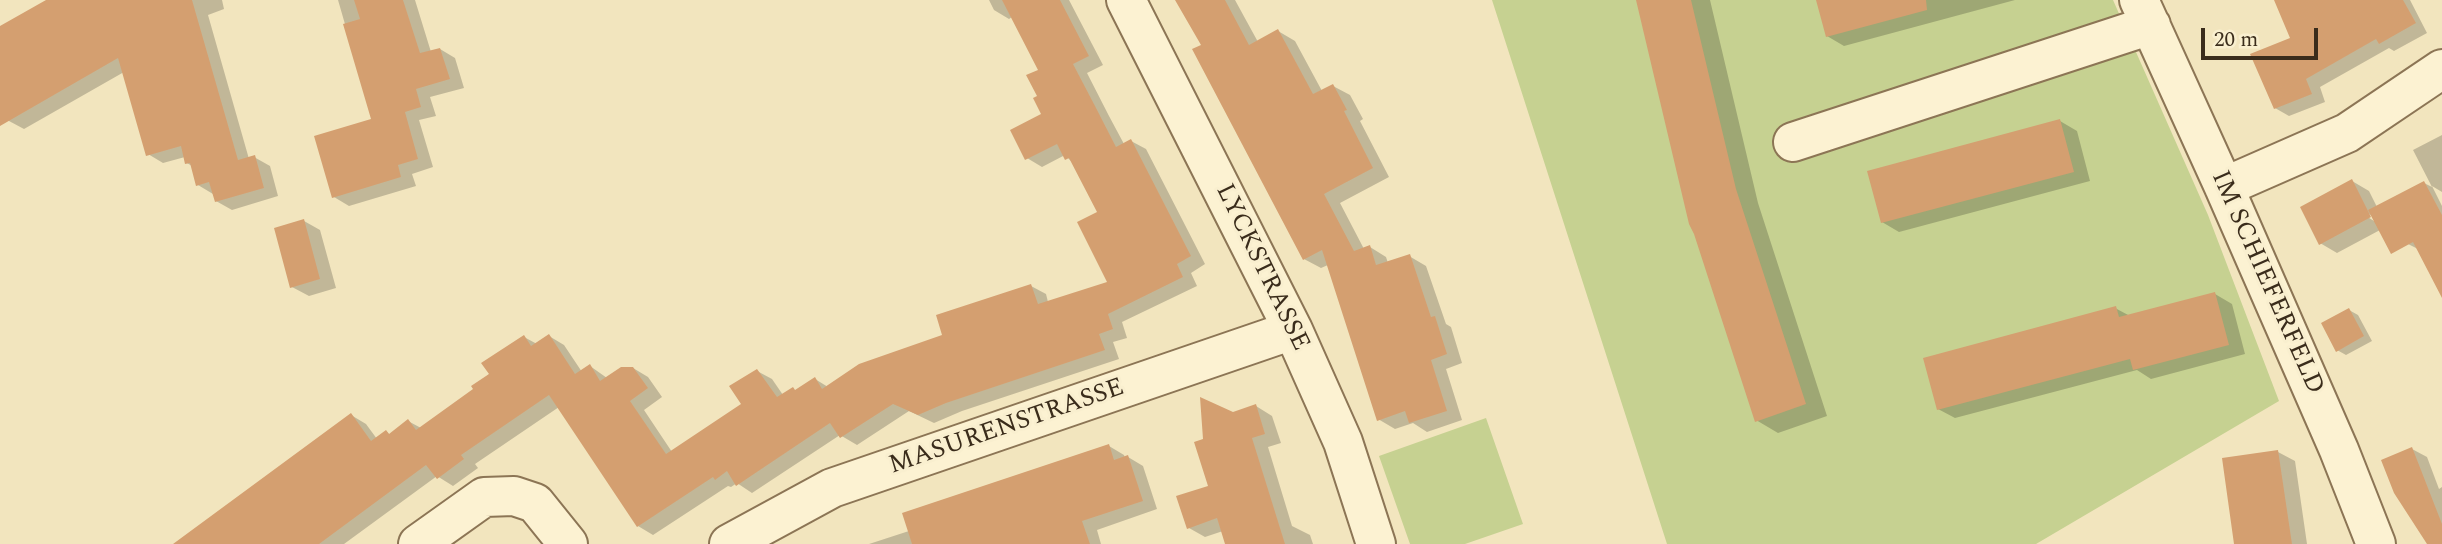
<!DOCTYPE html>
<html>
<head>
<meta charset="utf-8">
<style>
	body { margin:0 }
	#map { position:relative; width:2442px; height:544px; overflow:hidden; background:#f2e5be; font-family:Spectral,serif }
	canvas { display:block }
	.scale { position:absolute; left:2201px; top:28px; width:117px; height:32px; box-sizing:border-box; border:4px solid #3a2c1b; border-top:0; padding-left:9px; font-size:21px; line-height:24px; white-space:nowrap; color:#3a2c1b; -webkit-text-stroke:5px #f9efcf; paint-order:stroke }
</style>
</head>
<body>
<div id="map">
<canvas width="2442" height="544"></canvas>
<div class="scale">20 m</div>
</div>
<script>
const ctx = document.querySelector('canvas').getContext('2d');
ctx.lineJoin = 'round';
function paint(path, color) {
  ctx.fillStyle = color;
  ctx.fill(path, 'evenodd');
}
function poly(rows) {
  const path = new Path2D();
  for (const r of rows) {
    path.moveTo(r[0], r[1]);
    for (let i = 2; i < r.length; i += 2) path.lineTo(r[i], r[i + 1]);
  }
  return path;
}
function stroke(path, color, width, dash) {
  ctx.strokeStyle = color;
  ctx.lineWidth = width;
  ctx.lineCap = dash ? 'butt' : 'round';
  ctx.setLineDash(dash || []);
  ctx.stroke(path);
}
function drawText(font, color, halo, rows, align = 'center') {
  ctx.font = font + ' Spectral,serif';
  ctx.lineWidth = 6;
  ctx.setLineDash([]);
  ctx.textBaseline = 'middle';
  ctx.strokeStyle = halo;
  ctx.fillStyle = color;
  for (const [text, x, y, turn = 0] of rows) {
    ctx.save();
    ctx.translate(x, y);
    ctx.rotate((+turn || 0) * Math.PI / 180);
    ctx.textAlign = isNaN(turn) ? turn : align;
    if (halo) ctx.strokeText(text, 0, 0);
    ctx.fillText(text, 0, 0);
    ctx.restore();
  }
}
const green = poly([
	[1492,0,2113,0,2208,215,2279,401,2036,544,1667,544],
	[1486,418,1523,524,1465,544,1410,544,1379,456]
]);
const shadow = poly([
	[50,0,222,0,224,9,208,15,249,159,254,157,270,166,278,196,232,210,216,201,213,194,198,185,192,166,187,163,185,157,163,163,148,154,124,72,24,129,9,121,0,105,0,28],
	[338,0,415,0,431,52,440,49,455,58,464,88,430,97,436,116,419,120,433,167,412,174,416,186,349,206,334,197,373,121],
	[989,0,1069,0,1103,65,1087,73,1109,116,1124,144,1131,141,1146,149,1205,264,1191,273,1197,286,1122,322,1127,338,1113,342,1119,359,962,411,934,423,909,411,857,445,840,435,752,493,737,483,731,487,728,486,653,535,638,526,559,407,475,464,478,468,453,486,437,476,344,544,176,544,351,415,366,424,377,439,387,432,390,435,408,421,421,428,475,389,524,337,537,344,549,336,564,345,582,372,590,366,607,378,633,368,648,377,662,397,644,410,672,452,744,405,757,371,772,379,783,395,796,391,815,379,828,387,944,336,1031,286,1046,294,1048,302,1110,283,1099,213,1072,162,1065,155,1042,167,1027,158,1044,115,1039,96,1040,70,1012,17,1009,19,994,10],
	[1177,0,1235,0,1258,42,1278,31,1295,41,1322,91,1333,86,1350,95,1363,119,1360,121,1389,177,1340,203,1364,249,1370,247,1386,257,1388,263,1409,256,1426,266,1446,324,1451,327,1462,363,1446,369,1462,420,1427,432,1413,423,1395,429,1378,419,1328,265,1321,268,1304,259,1203,45],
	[1637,0,1710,0,1758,203,1827,416,1778,433,1756,420],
	[1818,0,2015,0,1844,46,1827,36],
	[2341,0,2410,0,2427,33,2394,51,2389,48,2320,87,2325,102,2289,116,2275,108,2292,39],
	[2060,121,2077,131,2090,181,1899,232,1882,222],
	[2442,135,2442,192,2432,186,2442,206,2442,261,2380,230,2337,253,2320,243,2352,181,2369,191,2377,207,2424,183,2432,187,2413,150],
	[2364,211,2374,217,2374,221,2363,214],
	[304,221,320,230,336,288,309,296,292,287],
	[2215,294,2232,304,2245,354,2151,379,2137,370,1955,418,1938,409,2115,308,2130,316],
	[2349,310,2358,315,2372,341,2346,355,2337,350],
	[1256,406,1272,416,1281,443,1268,447,1292,526,1310,535,1313,544,1228,544,1223,531,1205,537,1189,528,1210,487,1205,441,1232,414],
	[1109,446,1124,455,1125,458,1128,457,1143,466,1157,509,1097,530,1101,544,869,544,909,531],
	[2412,449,2427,457,2439,489,2442,487,2442,544,2429,544],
	[2278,452,2295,461,2307,544,2236,544]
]);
const building = poly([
	[46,0,192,0,238,160,255,155,264,188,215,202,209,182,196,186,190,163,185,164,181,146,146,156,118,58,0,126,0,26],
	[354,0,403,0,420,53,440,48,450,79,416,89,421,107,405,112,418,159,398,165,401,177,332,198,314,136,371,119,343,24,360,19],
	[1002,0,1060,0,1089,56,1073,64,1095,106,1116,147,1131,139,1191,256,1177,264,1183,277,1181,278,1108,314,1113,329,1099,334,1105,350,946,403,918,415,893,404,840,438,830,423,736,486,727,471,715,480,713,477,637,527,549,395,461,455,464,459,437,479,426,465,319,544,173,544,351,413,371,441,386,430,389,434,408,419,416,430,473,389,471,386,489,374,481,363,524,335,531,346,549,334,575,374,590,364,600,381,621,367,633,367,648,388,630,401,666,454,741,404,729,386,757,369,777,397,793,387,795,390,815,377,822,389,859,364,942,335,936,315,1031,284,1038,304,1107,282,1077,222,1097,212,1069,158,1065,160,1057,144,1025,160,1010,130,1041,114,1033,98,1037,96,1026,75,1038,70],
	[1175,0,1225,0,1249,45,1278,29,1313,94,1333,84,1347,110,1344,111,1373,168,1324,194,1354,251,1370,245,1376,265,1410,254,1431,317,1435,316,1447,354,1431,360,1447,411,1409,423,1405,411,1377,421,1322,250,1303,260,1192,49,1201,45],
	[1636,0,1691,0,1736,189,1806,404,1755,422,1694,234,1689,224],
	[1816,0,1926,0,1927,10,1826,37],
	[2274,0,2403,0,2416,23,2379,44,2376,39,2306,79,2312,94,2274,109,2250,54,2290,38],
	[2060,119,2074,172,1881,223,1867,171],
	[2352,179,2371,217,2319,245,2300,207],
	[2424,181,2442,215,2442,298,2413,242,2391,254,2368,210],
	[304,219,320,279,290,288,274,228],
	[2215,292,2229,345,2133,370,2130,359,1937,410,1923,358,2116,306,2119,317],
	[2349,308,2364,336,2336,352,2321,323],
	[1200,397,1233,412,1256,404,1265,434,1252,438,1285,544,1225,544,1217,518,1187,529,1176,496,1208,486,1194,442,1203,439],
	[1109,444,1114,460,1128,455,1143,501,1082,521,1090,544,912,544,902,513],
	[2412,447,2442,524,2442,544,2427,544,2394,493,2381,460],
	[2278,450,2292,544,2234,544,2222,458]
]);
const minor = poly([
	[1126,0,1293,330,1343,442,1376,544],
	[2139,0,2224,187,2339,450,2376,544],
	[1793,142,2151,25],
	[2224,187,2347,133,2442,69],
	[418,544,484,497,514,496,535,503,568,544],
	[729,544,832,488,1293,330]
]);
const streetNames = [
	["LYCKSTRASSE",1261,268,64],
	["IM SCHIEFERFELD",2266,283,66],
	["MASURENSTRASSE",1007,428,-19]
];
paint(green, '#c6d191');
paint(shadow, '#0003');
paint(building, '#d49f70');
stroke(minor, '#8c7555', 42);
stroke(minor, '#fcf2d2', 38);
drawText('26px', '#3a2c1b', '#f9efcf', streetNames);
</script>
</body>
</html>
